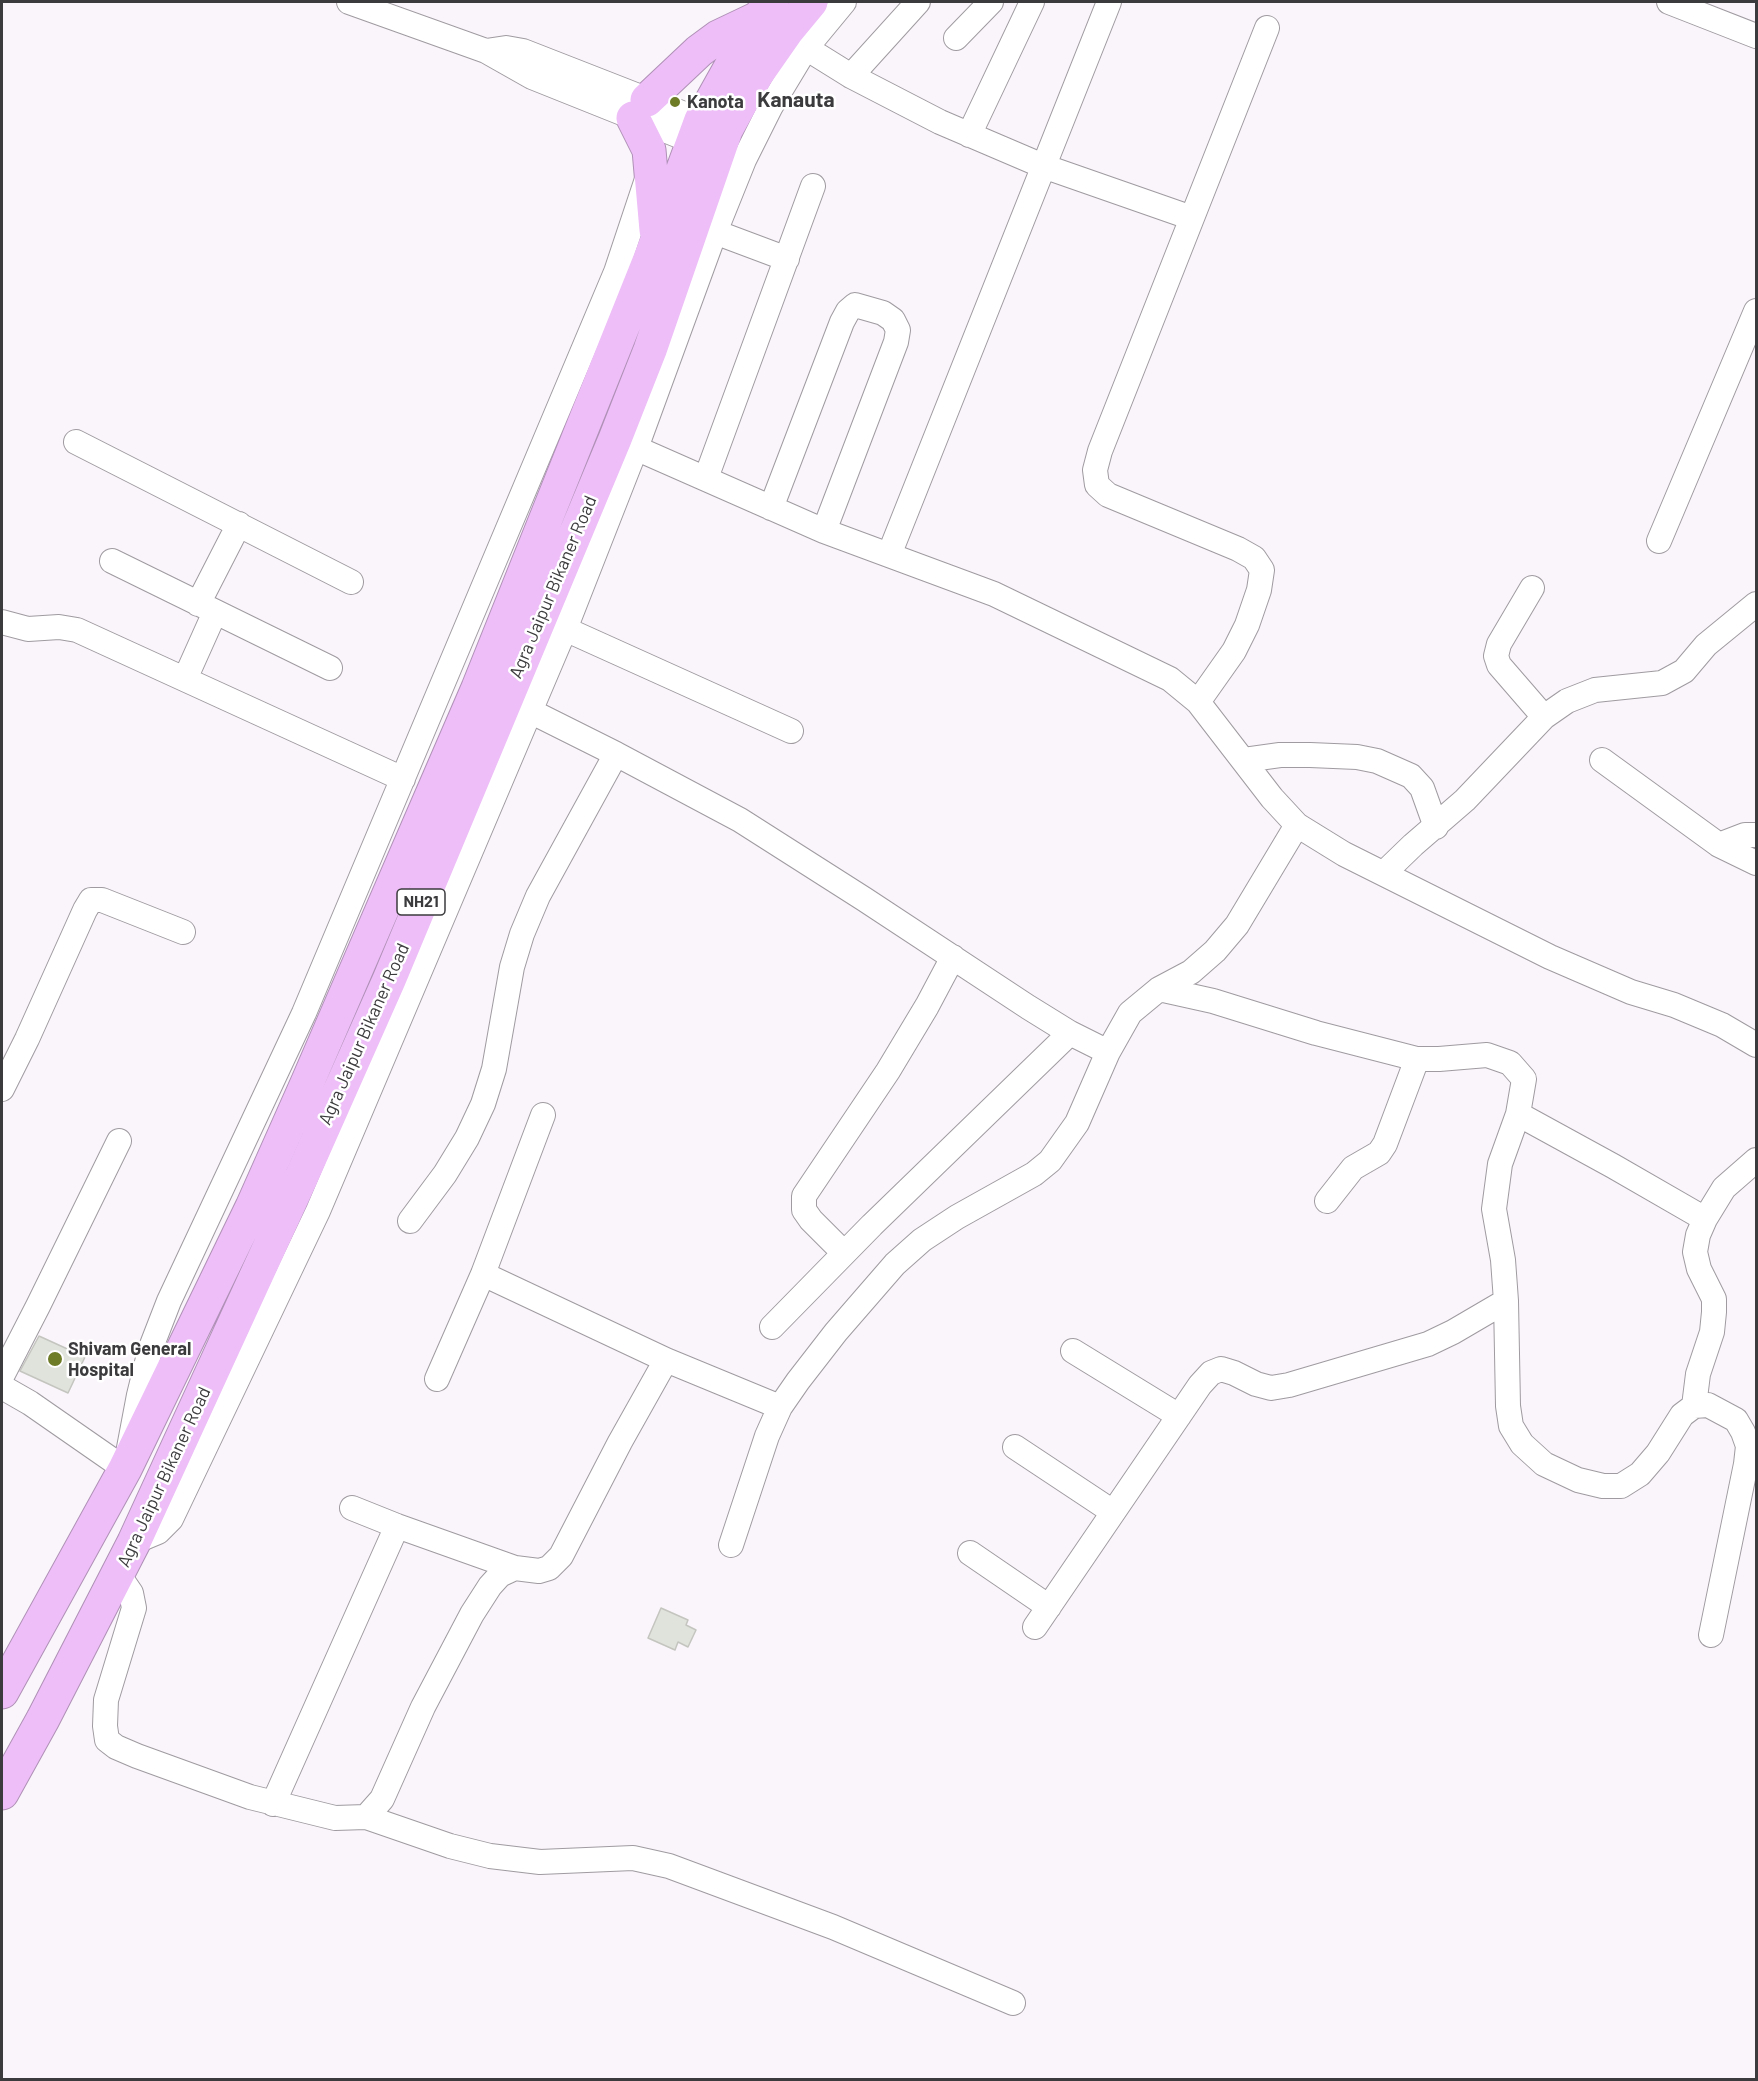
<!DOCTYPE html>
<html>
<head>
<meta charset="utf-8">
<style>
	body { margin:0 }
	#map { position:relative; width:1758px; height:2081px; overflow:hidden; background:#faf5fb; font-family:Barlow,sans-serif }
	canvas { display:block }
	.frame { position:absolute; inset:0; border:3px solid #3b3a3c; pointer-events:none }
</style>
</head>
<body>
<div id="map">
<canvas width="1758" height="2081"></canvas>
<div class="frame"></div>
</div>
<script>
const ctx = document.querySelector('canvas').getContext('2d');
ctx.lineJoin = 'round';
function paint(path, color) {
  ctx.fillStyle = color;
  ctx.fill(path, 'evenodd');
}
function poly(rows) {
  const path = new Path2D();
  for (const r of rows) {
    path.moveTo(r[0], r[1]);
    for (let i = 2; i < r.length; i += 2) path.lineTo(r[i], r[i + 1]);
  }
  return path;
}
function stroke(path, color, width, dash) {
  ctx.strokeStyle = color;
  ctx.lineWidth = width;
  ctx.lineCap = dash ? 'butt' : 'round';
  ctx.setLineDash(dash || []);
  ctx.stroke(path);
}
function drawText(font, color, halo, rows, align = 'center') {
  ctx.font = font + ' Barlow,sans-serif';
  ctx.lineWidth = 5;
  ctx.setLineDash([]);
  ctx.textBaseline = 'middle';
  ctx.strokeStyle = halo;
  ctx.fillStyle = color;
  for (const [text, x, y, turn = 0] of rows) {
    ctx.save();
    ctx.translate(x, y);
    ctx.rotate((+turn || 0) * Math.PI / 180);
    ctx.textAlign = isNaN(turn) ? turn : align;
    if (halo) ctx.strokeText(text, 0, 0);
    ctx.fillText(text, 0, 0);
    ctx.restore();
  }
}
const building = poly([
	[39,1336,85,1357,68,1393,20,1371,39,1336],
	[661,1608,688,1620,686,1625,696,1630,688,1647,678,1642,675,1650,648,1638,661,1608]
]);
const minor = poly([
	[349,2,486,51,532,77,707,147],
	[1669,2,1756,36],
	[793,37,806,48,851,76,940,122,1043,166,1192,218],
	[956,38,991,2],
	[486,51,506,48,523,51,715,126],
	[851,76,918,2],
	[969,135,1032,2],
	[715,232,787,259],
	[76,442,351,582],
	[622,442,824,531,994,594,1170,679,1198,702,1272,798,1297,825,1344,854,1550,957,1631,992,1674,1005,1722,1025,1756,1045],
	[706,478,813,186],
	[771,508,842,322,848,311,855,305,883,313,893,320,898,330,896,342,824,531],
	[1659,541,1756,311],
	[889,555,1109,2],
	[112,561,330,668],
	[1532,588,1499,644,1496,656,1499,665,1544,717],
	[198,604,239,524],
	[2,622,28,629,59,627,77,630,403,779],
	[565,629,791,731],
	[185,679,215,612],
	[1198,702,1234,651,1247,625,1259,590,1262,570,1254,558,1238,549,1108,495,1097,485,1095,470,1100,451,1267,28],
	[516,704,616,754,740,820,864,899,1028,1007,1070,1033,1108,1052,1130,1013,1159,989,1191,972,1215,951,1237,925,1297,825],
	[1244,760,1280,755,1310,755,1357,757,1377,761,1411,776,1422,788,1436,827],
	[1602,760,1719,845,1756,863],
	[1719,845,1745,835,1756,835],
	[1384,873,1413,845,1465,800,1544,717,1567,701,1595,690,1662,683,1684,671,1706,645,1756,604],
	[1159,989,1213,1001,1316,1033,1417,1059,1439,1059,1487,1055,1510,1063,1524,1079,1518,1114,1613,1166,1705,1219],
	[2,1089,27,1039,85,910,91,900,102,900,183,932],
	[1518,1114,1500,1164,1494,1209,1503,1260,1506,1301,1508,1406,1511,1426,1522,1444,1544,1464,1578,1480,1603,1486,1621,1486,1640,1474,1658,1453,1682,1415,1694,1406,1708,1405,1736,1420,1743,1432,1748,1446,1746,1464,1711,1635],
	[1327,1201,1353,1168,1379,1153,1385,1144,1417,1059],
	[410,1221,445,1174,467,1138,483,1104,494,1069,512,967,522,934,538,896,616,754],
	[844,1253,811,1220,804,1210,804,1196,888,1071,927,1006,953,957],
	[483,1274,666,1360,780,1407],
	[772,1327,872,1225,1070,1033],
	[1073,1351,1179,1416],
	[2,1376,38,1306,119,1141],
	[437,1379,483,1274,543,1115],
	[2,1387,30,1403,125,1469,139,1395,150,1350,169,1301,304,1013,616,272,647,179],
	[1694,1406,1698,1374,1712,1332,1714,1312,1714,1299,1699,1269,1695,1252,1698,1235,1705,1219,1724,1188,1756,1160],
	[1015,1447,1113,1512],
	[352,1508,397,1526,515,1568],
	[134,1542,158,1532,171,1519,318,1211,565,629,636,448,715,232,744,160,771,106,806,48,844,2],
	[731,1545,767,1436,780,1407,798,1381,836,1332,895,1264,922,1240,957,1217,1034,1174,1050,1161,1077,1123,1108,1052],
	[970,1553,1049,1607],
	[118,1574,131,1593,134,1608,106,1700,105,1726,107,1740,116,1747,137,1756,250,1797,335,1818,366,1817,382,1799,423,1707,472,1614,490,1586,500,1575,515,1568,539,1571,549,1568,561,1556,620,1442,666,1360],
	[1035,1627,1200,1385,1211,1373,1221,1369,1234,1373,1256,1384,1271,1388,1289,1385,1428,1344,1453,1332,1506,1301],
	[273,1804,397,1526],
	[366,1817,450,1846,490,1856,540,1862,633,1858,669,1866,833,1927,1013,2003]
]);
const highway = poly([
	[647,100,699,51,718,37,758,18],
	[633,118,649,150,656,230],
	[2,1692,125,1469,252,1207,308,1081,478,688,650,259,701,120,758,18,772,2],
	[2,1793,43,1719,134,1542,302,1176,389,980,615,439,650,350,726,130,757,74,787,31,811,2]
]);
const markers = [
	[675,102,6,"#6e7b27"],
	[55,1359,8,"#6e7b27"]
];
const shields = [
	[421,902,48]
];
const shieldNames = [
	["NH21",421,902]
];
const poiNames = [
	["Kanota",687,102],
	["Shivam General",68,1349],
	["Hospital",68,1370]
];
const streetNames = [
	["Agra Jaipur Bikaner Road",553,587,-67],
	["Agra Jaipur Bikaner Road",364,1034,-66],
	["Agra Jaipur Bikaner Road",164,1477,-65]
];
const quarterNames = [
	["Kanauta",796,100]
];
paint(building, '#e0e2dc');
stroke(building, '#c4c5bf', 1.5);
stroke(minor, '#9f9ba0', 26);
stroke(highway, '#af90b6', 35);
stroke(minor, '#fff', 24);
stroke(highway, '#edbef7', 33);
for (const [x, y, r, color] of markers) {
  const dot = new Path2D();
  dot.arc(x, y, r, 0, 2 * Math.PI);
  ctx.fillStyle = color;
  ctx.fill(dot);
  stroke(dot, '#fff', 2);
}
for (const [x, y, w] of shields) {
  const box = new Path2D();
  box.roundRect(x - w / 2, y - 13, w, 26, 4.5);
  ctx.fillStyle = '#fff';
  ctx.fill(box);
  stroke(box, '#3b3a3c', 1.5);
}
drawText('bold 16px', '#3b3a3c', null, shieldNames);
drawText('bold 18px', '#3b3a3c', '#fff', poiNames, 'left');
drawText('18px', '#3b3a3c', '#fff', streetNames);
drawText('bold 21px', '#3b3a3c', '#fff', quarterNames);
</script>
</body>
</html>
